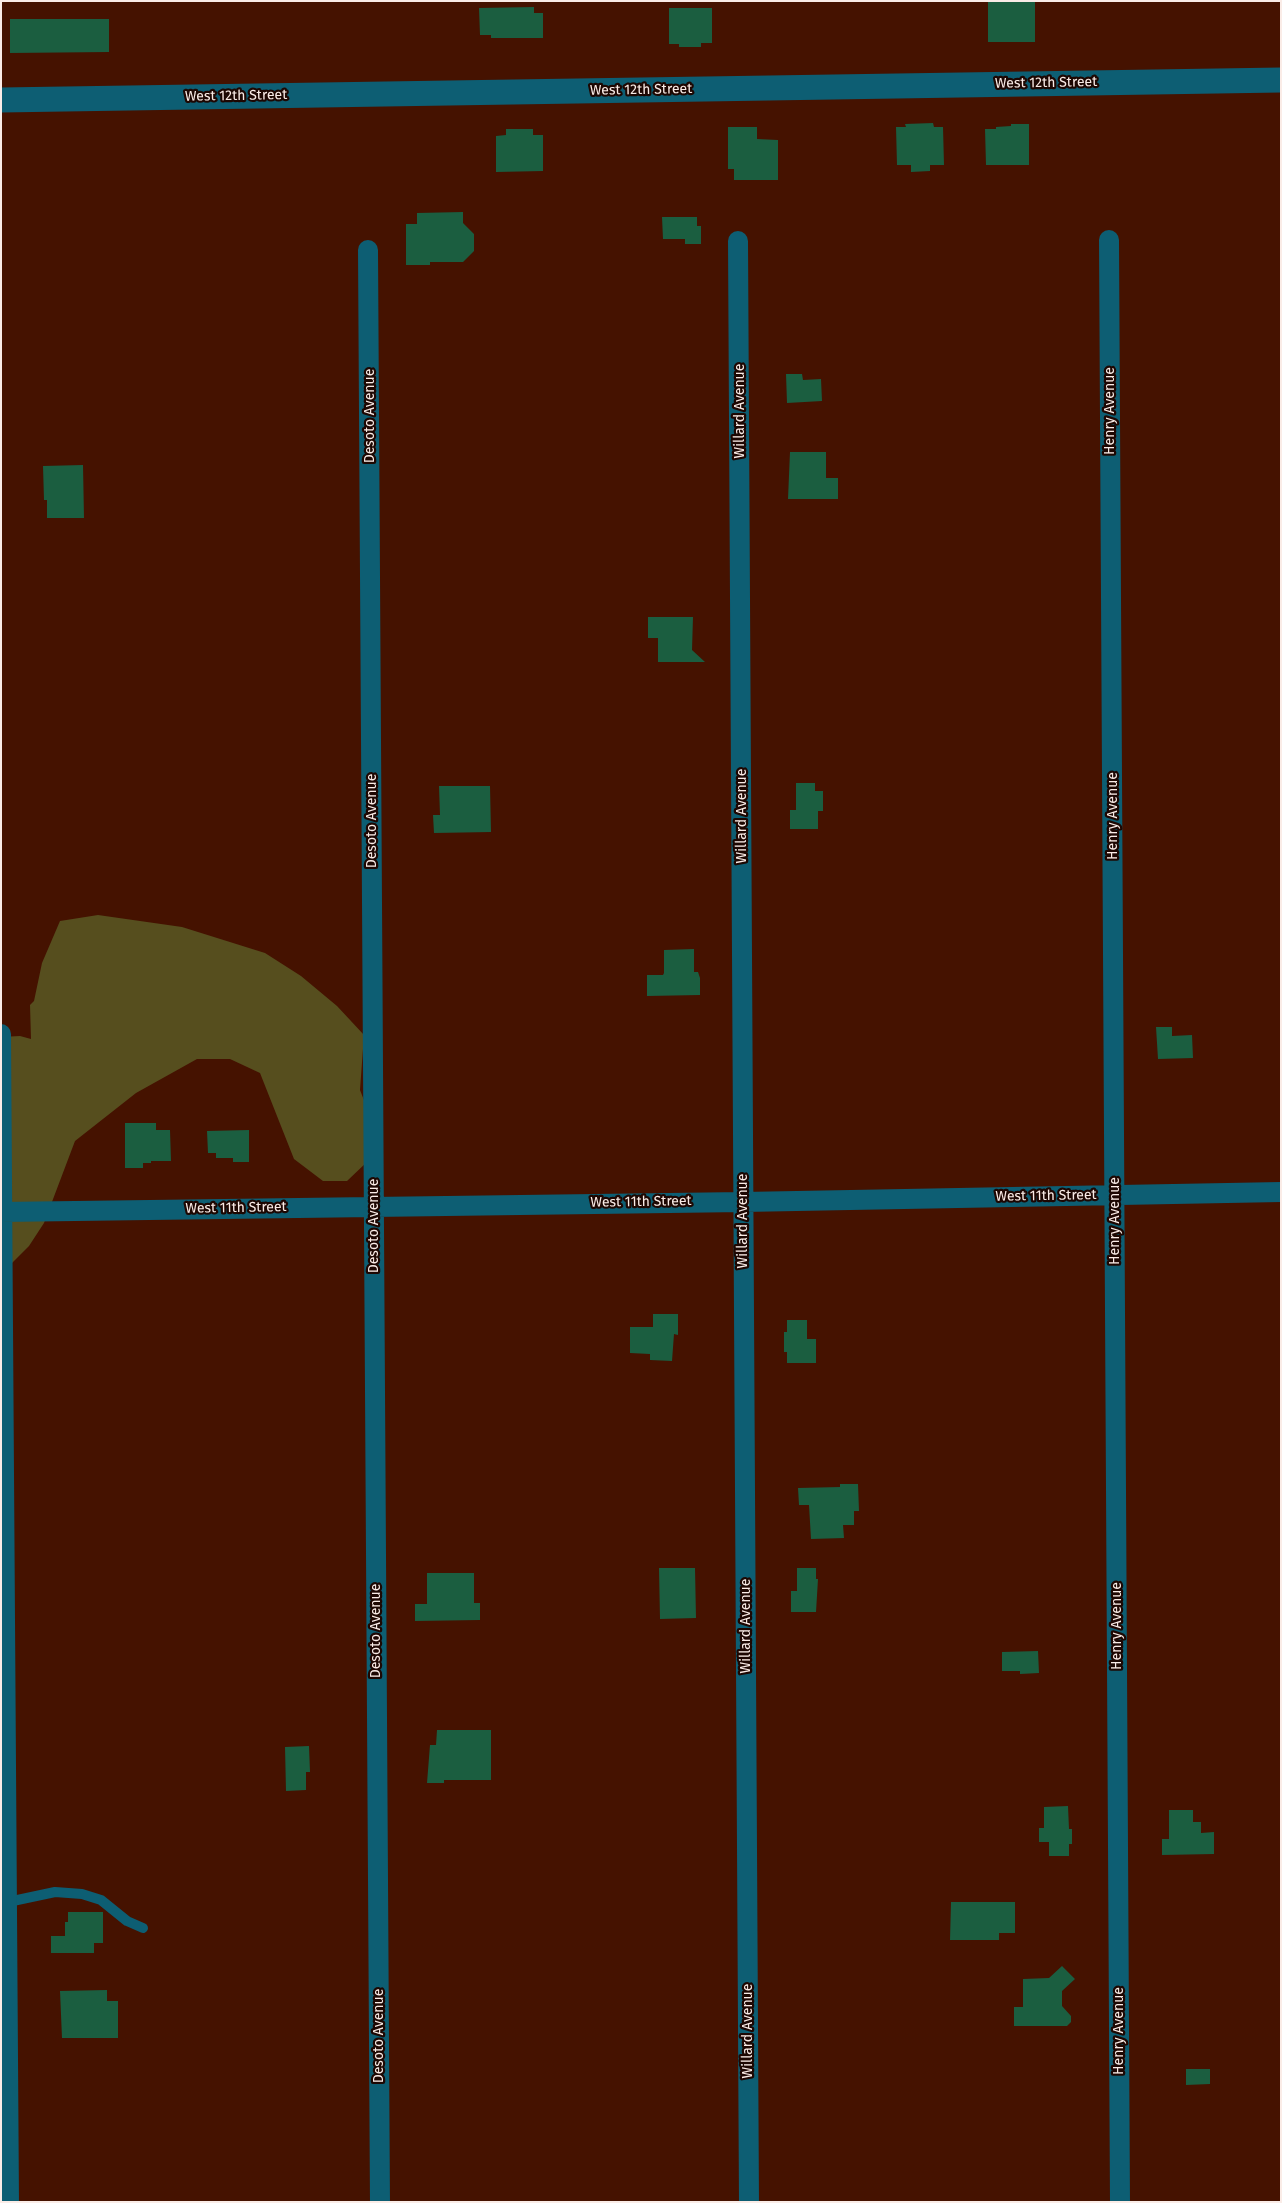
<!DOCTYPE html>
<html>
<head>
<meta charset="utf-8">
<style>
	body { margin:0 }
	#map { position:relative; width:1282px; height:2203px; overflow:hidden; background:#451200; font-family:"Fira Sans",sans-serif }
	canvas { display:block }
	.frame { position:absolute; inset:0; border:2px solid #faece7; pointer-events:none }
</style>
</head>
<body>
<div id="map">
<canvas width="1282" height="2203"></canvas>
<div class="frame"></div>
</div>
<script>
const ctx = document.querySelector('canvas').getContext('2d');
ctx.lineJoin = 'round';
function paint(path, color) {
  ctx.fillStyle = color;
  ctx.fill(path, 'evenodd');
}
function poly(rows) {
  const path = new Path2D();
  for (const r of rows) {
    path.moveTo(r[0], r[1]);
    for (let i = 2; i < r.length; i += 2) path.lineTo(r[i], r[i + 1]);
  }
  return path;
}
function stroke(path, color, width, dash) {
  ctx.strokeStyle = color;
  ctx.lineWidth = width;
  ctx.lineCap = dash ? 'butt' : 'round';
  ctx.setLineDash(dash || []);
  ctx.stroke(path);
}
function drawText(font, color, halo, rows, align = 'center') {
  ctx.font = font + ' "Fira Sans",sans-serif';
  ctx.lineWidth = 4.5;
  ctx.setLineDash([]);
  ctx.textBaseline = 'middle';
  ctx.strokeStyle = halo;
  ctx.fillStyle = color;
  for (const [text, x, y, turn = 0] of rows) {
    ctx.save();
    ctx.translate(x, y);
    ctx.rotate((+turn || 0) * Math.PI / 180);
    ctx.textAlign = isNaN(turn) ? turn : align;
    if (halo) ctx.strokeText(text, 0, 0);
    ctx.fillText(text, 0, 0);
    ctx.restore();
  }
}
const forest = poly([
	[98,915,182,927,265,953,301,976,337,1006,364,1035,360,1090,367,1108,368,1161,347,1181,323,1181,294,1159,260,1073,230,1059,197,1059,136,1093,75,1141,44,1223,29,1246,1,1274,1,1037,20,1036,31,1039,30,1005,34,1001,42,963,60,921]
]);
const building = poly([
	[988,1,1035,1,1035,42,988,42],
	[534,7,534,13,543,13,543,38,491,38,491,35,480,35,479,8],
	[669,8,712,8,712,43,701,43,701,47,679,47,679,44,669,44],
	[10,19,109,19,109,52,10,53],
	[933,123,934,127,943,127,944,165,930,165,930,171,911,172,911,165,897,165,896,127,906,127,905,124],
	[1011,124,1029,124,1029,165,986,165,985,129,996,129,996,127,1011,126],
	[728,127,757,127,757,139,778,140,778,180,734,180,734,169,728,169],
	[506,129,533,129,533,135,543,135,543,171,496,172,496,136,506,135],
	[463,212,463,223,474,234,474,251,463,262,430,262,430,265,406,265,406,224,417,224,417,213],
	[662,217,697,217,697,226,701,226,701,244,685,244,685,239,663,239],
	[786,374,802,374,803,380,821,379,822,401,787,403],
	[790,452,826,452,826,478,838,478,838,499,788,499],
	[83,465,84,518,47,518,47,500,44,500,43,466],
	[648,617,693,617,692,650,705,662,658,662,658,638,648,638],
	[796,783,815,783,815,791,823,791,823,811,818,811,818,829,790,829,790,810,796,810],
	[439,786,490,786,491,832,434,833,433,815,440,815],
	[694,949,694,972,698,972,700,978,700,995,647,996,647,975,663,975,664,973,664,950],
	[1156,1027,1172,1027,1172,1036,1192,1035,1193,1058,1158,1059],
	[125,1123,156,1123,156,1130,170,1130,171,1161,151,1161,151,1163,143,1163,143,1168,125,1168],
	[249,1130,249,1162,233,1162,233,1158,216,1158,216,1153,208,1153,207,1131],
	[653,1314,678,1314,678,1335,674,1334,672,1361,650,1360,650,1354,630,1353,630,1327,653,1327],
	[787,1320,807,1320,807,1339,816,1339,816,1363,787,1363,787,1352,784,1352,784,1332,787,1332],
	[840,1484,858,1484,859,1511,854,1511,854,1525,843,1525,844,1538,811,1539,809,1505,799,1505,798,1488,840,1487],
	[659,1568,695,1568,696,1618,660,1619],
	[797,1568,816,1568,816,1579,818,1579,816,1612,791,1612,791,1591,797,1591],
	[427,1573,474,1573,474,1603,480,1603,480,1620,415,1621,415,1604,427,1604],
	[1038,1651,1039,1673,1020,1674,1020,1671,1002,1671,1002,1652],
	[437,1730,491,1730,491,1780,444,1780,444,1783,427,1783,430,1745,436,1745],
	[309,1746,310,1772,306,1772,306,1790,286,1791,285,1747],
	[1068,1806,1069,1829,1072,1829,1072,1844,1069,1844,1069,1856,1049,1856,1049,1842,1039,1842,1039,1828,1044,1828,1044,1807],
	[1169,1810,1193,1810,1193,1822,1201,1822,1201,1833,1214,1832,1214,1854,1162,1855,1162,1839,1169,1839],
	[951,1902,1015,1902,1015,1933,999,1933,999,1940,950,1940],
	[68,1912,103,1912,103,1943,94,1943,94,1953,51,1953,51,1936,65,1936,65,1922,68,1922],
	[1062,1966,1075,1979,1062,1991,1062,2006,1071,2016,1071,2022,1067,2026,1014,2026,1014,2007,1023,2007,1023,1979,1049,1978],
	[107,1990,107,2001,118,2001,118,2038,62,2038,60,1991],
	[1186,2069,1210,2069,1210,2084,1186,2085]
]);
const service = poly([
	[8,1902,55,1892,82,1894,101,1900,127,1921,143,1928]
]);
const minor = poly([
	[1109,240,1120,2202],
	[738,241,749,2202],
	[368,250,380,2202],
	[1,1034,9,2202],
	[1,1212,743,1202,1281,1192]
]);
const tertiary = poly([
	[1,100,1281,80]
]);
const streetNames = [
	["West 12th Street",1046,83,-1],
	["West 12th Street",641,90,-1],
	["West 12th Street",236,96,-1],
	["Willard Avenue",740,411,-90],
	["Henry Avenue",1110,411,-90],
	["Desoto Avenue",370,416,-90],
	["Willard Avenue",742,816,-90],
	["Henry Avenue",1113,816,-90],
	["Desoto Avenue",372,821,-90],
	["West 11th Street",1046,1196,-1],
	["West 11th Street",641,1202,-1],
	["West 11th Street",236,1208,-1],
	["Willard Avenue",743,1221,-90],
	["Henry Avenue",1115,1221,-90],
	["Desoto Avenue",374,1226,-90],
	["Willard Avenue",746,1626,-90],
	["Henry Avenue",1117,1626,-90],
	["Desoto Avenue",376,1631,-90],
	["Willard Avenue",748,2031,-90],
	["Henry Avenue",1119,2031,-90],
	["Desoto Avenue",379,2036,-90]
];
paint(forest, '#564e1e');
paint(building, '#1b5e40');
stroke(service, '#0d5e73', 10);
stroke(minor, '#0d5e73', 20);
stroke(tertiary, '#0d5e73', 25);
drawText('14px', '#faece7', '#1d0702', streetNames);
</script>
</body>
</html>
